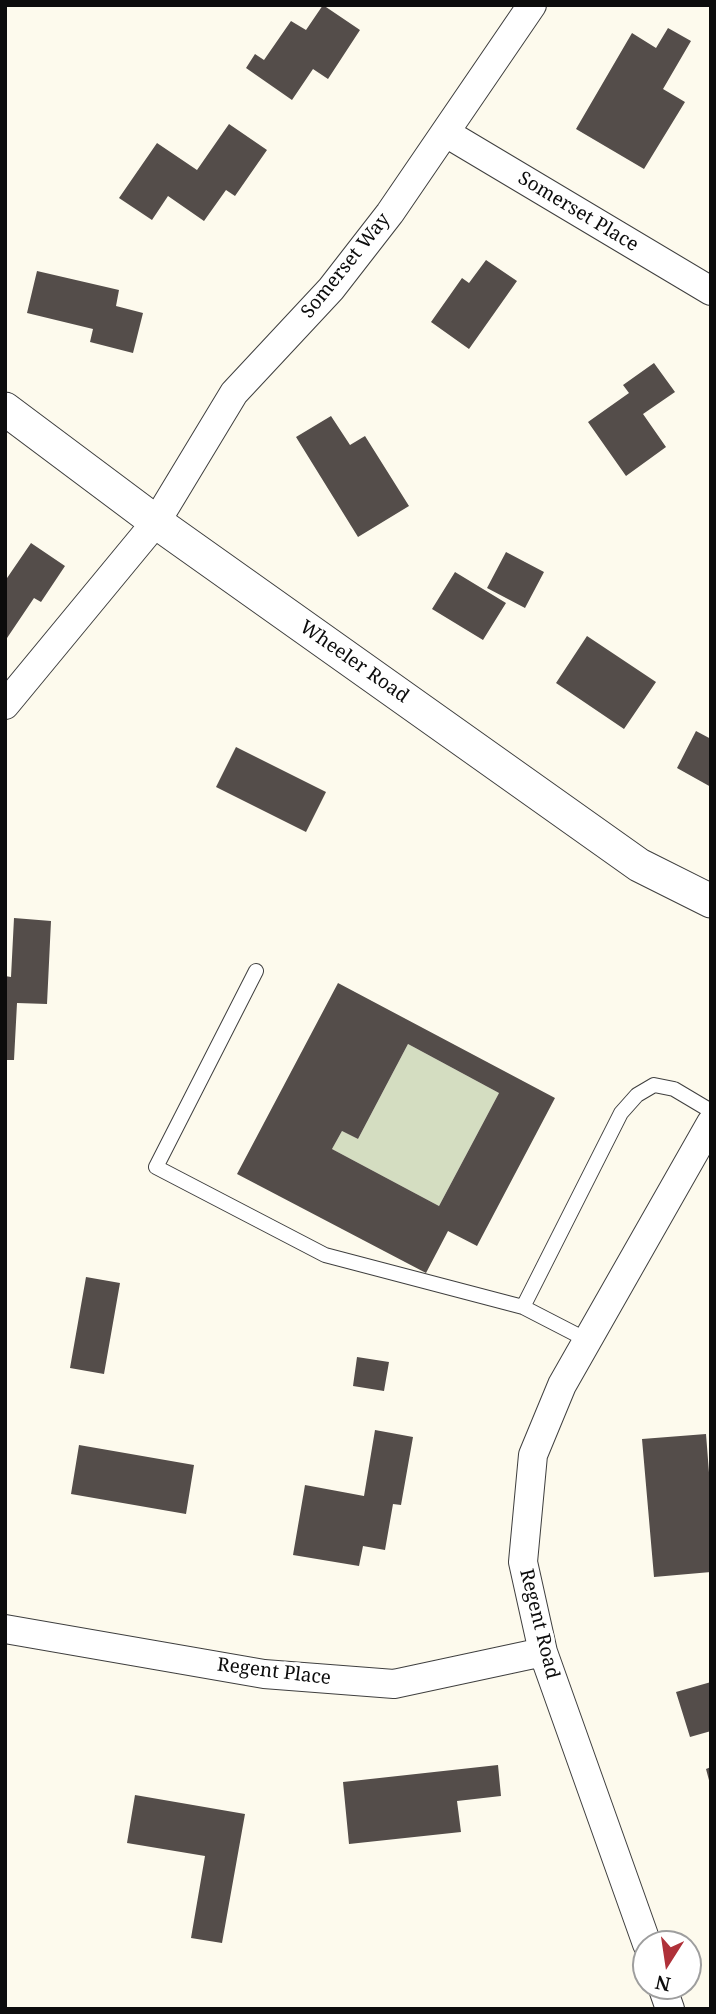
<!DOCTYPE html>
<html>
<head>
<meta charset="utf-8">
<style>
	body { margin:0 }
	#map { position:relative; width:716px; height:2014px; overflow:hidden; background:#fdfaed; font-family:"Noto Serif",serif }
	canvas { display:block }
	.frame { position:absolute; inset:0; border:7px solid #0c0c0c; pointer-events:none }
	.north { position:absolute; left:632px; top:1930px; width:70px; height:70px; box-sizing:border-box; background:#fff; border:2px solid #9e9e9e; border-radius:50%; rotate:192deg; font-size:19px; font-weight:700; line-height:28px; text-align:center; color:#0c0c0c }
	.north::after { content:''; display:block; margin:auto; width:24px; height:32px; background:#af3139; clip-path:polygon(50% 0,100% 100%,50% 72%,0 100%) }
</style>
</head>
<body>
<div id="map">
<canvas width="716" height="2014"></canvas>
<div class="frame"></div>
<div class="north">N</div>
</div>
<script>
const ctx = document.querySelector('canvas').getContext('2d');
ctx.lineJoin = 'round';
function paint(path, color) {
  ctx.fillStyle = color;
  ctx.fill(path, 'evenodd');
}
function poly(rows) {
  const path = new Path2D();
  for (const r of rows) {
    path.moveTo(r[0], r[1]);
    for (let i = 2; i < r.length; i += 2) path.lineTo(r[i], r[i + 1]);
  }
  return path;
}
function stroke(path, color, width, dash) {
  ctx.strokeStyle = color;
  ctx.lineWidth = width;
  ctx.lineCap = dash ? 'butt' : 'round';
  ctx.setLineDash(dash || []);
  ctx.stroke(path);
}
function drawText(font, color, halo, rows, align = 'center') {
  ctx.font = font + ' "Noto Serif",serif';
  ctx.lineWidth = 7;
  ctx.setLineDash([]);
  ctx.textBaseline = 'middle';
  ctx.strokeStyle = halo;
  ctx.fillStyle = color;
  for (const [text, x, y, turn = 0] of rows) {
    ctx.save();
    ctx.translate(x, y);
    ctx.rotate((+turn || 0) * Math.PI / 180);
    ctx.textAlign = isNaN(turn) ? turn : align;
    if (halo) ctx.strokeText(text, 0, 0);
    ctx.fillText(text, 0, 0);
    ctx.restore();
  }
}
const cemetery = poly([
	[408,1044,499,1093,439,1206,332,1149,342,1131,358,1139]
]);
const building = poly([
	[323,5,360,30,328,79,313,69,292,100,246,68,255,54,264,60,291,21,306,30],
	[668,28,691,41,663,89,685,102,644,169,576,129,632,33,656,48],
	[229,124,267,150,235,196,226,190,204,221,168,196,152,220,119,198,157,143,197,170],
	[486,260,517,281,469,349,431,322,462,278,469,283],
	[37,271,119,290,116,306,143,313,133,353,90,342,93,329,27,313],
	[654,363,675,392,643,414,666,447,626,476,588,422,629,393,623,385],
	[331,416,350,445,365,436,409,506,358,537,296,437],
	[31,543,65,566,41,602,34,598,5,641,5,581],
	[506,552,544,572,525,608,487,588],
	[455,572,506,603,483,640,432,609],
	[587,636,656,682,624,729,556,683],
	[696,731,711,739,711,787,677,768],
	[236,747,326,792,306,832,216,787],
	[14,918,51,921,47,1004,17,1003,14,1060,5,1060,5,976,11,977],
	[338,983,555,1098,477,1246,448,1231,426,1273,237,1174],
	[408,1044,499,1093,439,1206,332,1149,342,1131,358,1139],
	[86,1277,120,1283,104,1374,70,1368],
	[357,1357,389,1362,384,1391,353,1386],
	[375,1430,413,1437,401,1505,393,1504,385,1550,363,1546,359,1566,293,1555,305,1485,364,1496],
	[706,1434,711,1498,711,1572,654,1577,642,1439],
	[79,1445,194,1465,186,1514,71,1494],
	[711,1682,711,1731,690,1737,676,1692],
	[498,1765,501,1796,457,1801,461,1832,349,1844,343,1782],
	[711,1767,711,1784,710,1784,706,1769],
	[135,1795,245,1814,222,1943,191,1938,205,1856,127,1843]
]);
const service = poly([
	[256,971,156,1167,325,1255,523,1307,587,1340],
	[523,1307,621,1113,637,1095,654,1085,674,1089,711,1111]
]);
const minor = poly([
	[446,133,711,291],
	[5,705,156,522,234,393,331,289,390,213,532,5],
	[5,1629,264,1674,394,1684,543,1652],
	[647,1944,543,1652,523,1562,533,1455,562,1385,711,1123],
	[662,1986,670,2009]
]);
const tertiary = poly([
	[5,409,156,522,639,865,711,901]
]);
const streetNames = [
	["Somerset Place",578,212,31],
	["Somerset Way",346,266,-51],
	["Wheeler Road",354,662,35],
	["Regent Road",539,1624,76],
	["Regent Place",274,1672,7]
];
paint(cemetery, '#d4ddc1');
paint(building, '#544d4a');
stroke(service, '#3f3f3f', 16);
stroke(minor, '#3f3f3f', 30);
stroke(tertiary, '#3f3f3f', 35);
stroke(service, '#fff', 14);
stroke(minor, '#fff', 28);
stroke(tertiary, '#fff', 33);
drawText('19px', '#0c0c0c', '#fff', streetNames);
</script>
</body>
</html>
